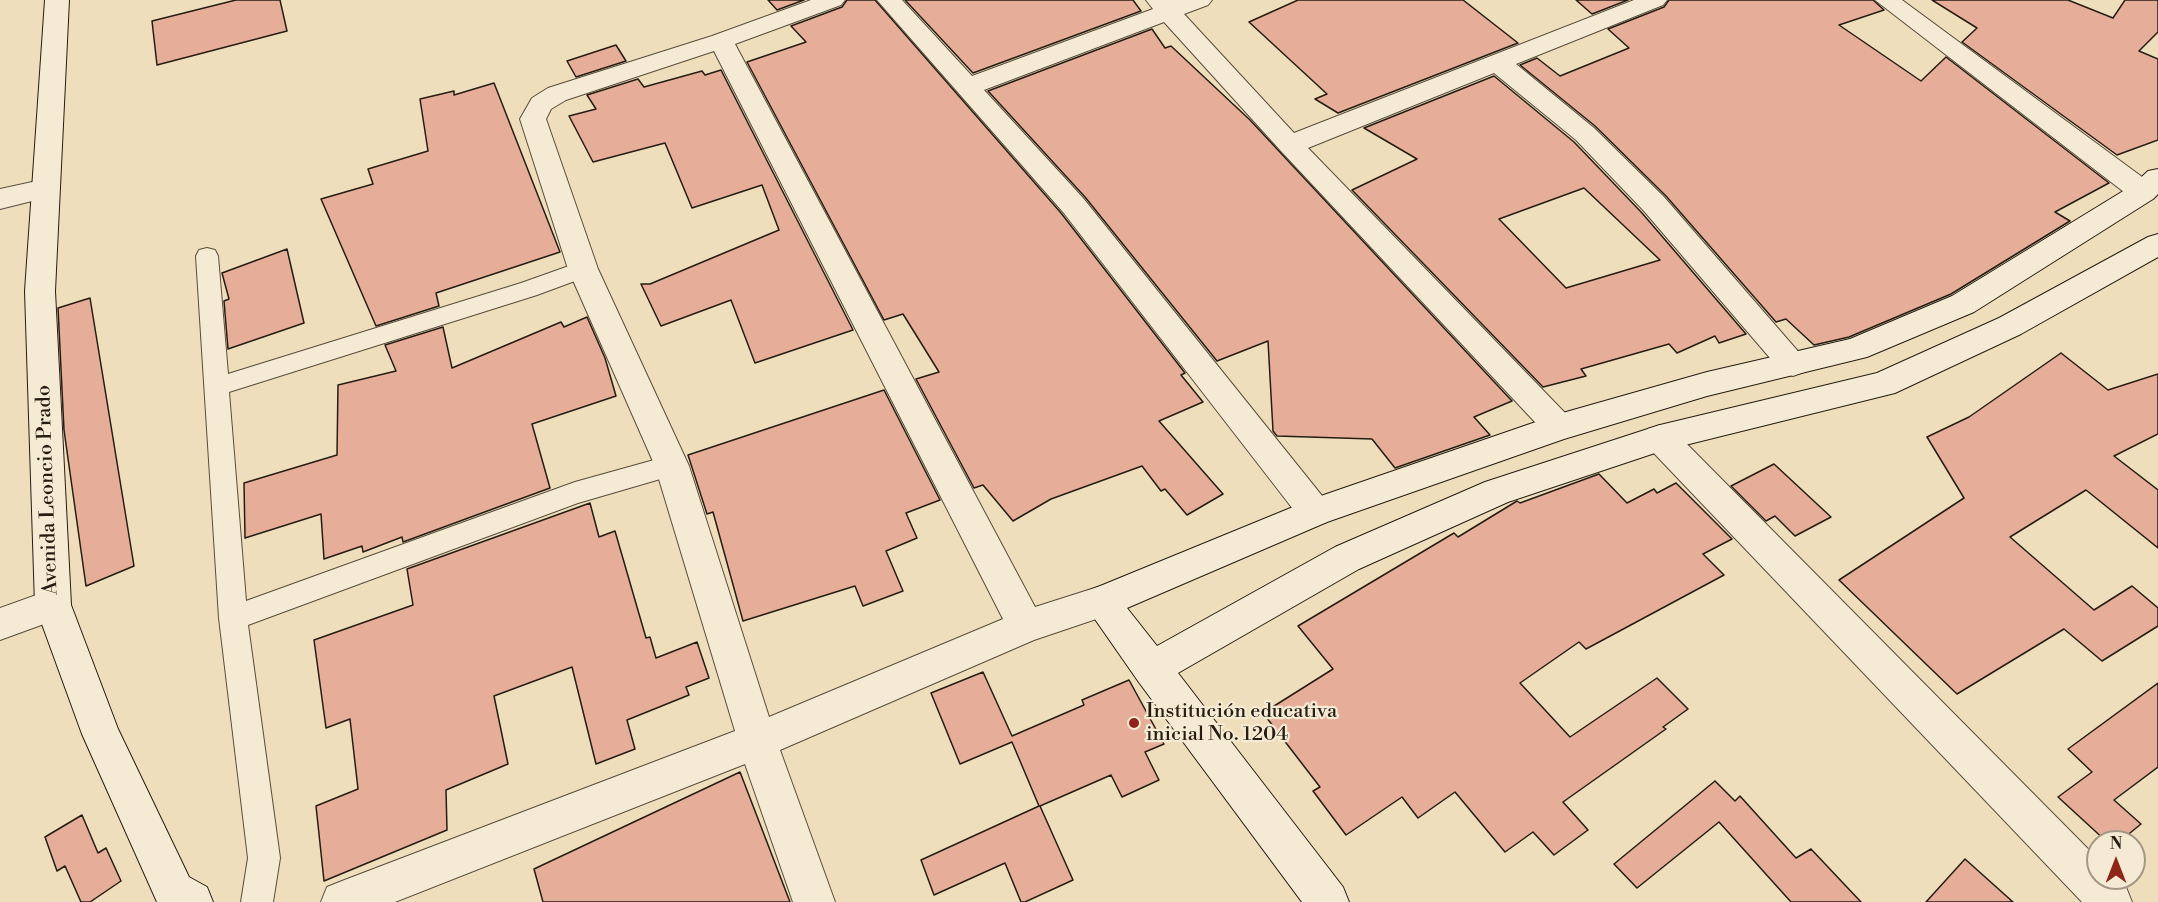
<!DOCTYPE html>
<html>
<head>
<meta charset="utf-8">
<style>
	body { margin:0 }
	#map { position:relative; width:2158px; height:902px; overflow:hidden; background:#efdebb; font-family:"Libre Bodoni",serif }
	canvas { display:block }
	.north { position:absolute; left:2086px; top:830px; width:60px; height:60px; box-sizing:border-box; background:#f5ead3; border:2px solid #a29886; border-radius:50%; rotate:0deg; font-size:16px; font-weight:700; line-height:24px; text-align:center; color:#251d12 }
	.north::after { content:''; display:block; margin:auto; width:21px; height:27px; background:#8f2418; clip-path:polygon(50% 0,100% 100%,50% 72%,0 100%) }
</style>
</head>
<body>
<div id="map">
<canvas width="2158" height="902"></canvas>
<div class="north">N</div>
</div>
<script>
const ctx = document.querySelector('canvas').getContext('2d');
ctx.lineJoin = 'round';
function paint(path, color) {
  ctx.fillStyle = color;
  ctx.fill(path, 'evenodd');
}
function poly(rows) {
  const path = new Path2D();
  for (const r of rows) {
    path.moveTo(r[0], r[1]);
    for (let i = 2; i < r.length; i += 2) path.lineTo(r[i], r[i + 1]);
  }
  return path;
}
function stroke(path, color, width, dash) {
  ctx.strokeStyle = color;
  ctx.lineWidth = width;
  ctx.lineCap = dash ? 'butt' : 'round';
  ctx.setLineDash(dash || []);
  ctx.stroke(path);
}
function drawText(font, color, halo, rows, align = 'center') {
  ctx.font = font + ' "Libre Bodoni",serif';
  ctx.lineWidth = 4.5;
  ctx.setLineDash([]);
  ctx.textBaseline = 'middle';
  ctx.strokeStyle = halo;
  ctx.fillStyle = color;
  for (const [text, x, y, turn = 0] of rows) {
    ctx.save();
    ctx.translate(x, y);
    ctx.rotate((+turn || 0) * Math.PI / 180);
    ctx.textAlign = isNaN(turn) ? turn : align;
    if (halo) ctx.strokeText(text, 0, 0);
    ctx.fillText(text, 0, 0);
    ctx.restore();
  }
}
const building = poly([
	[236,0,280,0,287,31,157,65,152,21,236,0],
	[768,0,804,0,777,10,768,0],
	[847,0,875,0,1061,213,1185,373,1181,375,1203,402,1159,421,1223,494,1187,515,1165,489,1161,491,1142,466,1051,499,1013,521,983,485,974,488,916,379,939,372,903,314,884,320,747,62,806,42,791,26,842,7,847,0],
	[905,0,1133,0,1141,11,973,73,905,0],
	[1298,0,1463,0,1518,43,1338,113,1315,99,1327,94,1249,22,1298,0],
	[1576,0,1628,0,1592,14,1576,0],
	[1669,0,1873,0,1884,10,1839,25,1921,81,1946,57,2109,183,2055,212,2070,221,1951,294,1849,337,1814,345,1786,319,1776,322,1666,196,1595,126,1520,65,1537,58,1560,76,1629,48,1608,29,1664,7,1669,0],
	[1932,0,2068,0,2113,18,2125,0,2158,0,2158,32,2139,51,2158,59,2158,140,2117,155,1962,42,1977,28,1932,0],
	[1152,29,1165,48,1171,46,1250,120,1512,401,1474,417,1490,435,1395,468,1372,439,1277,436,1273,431,1268,341,1217,361,1085,197,988,91,1152,29],
	[616,45,626,61,576,77,567,61,616,45],
	[721,70,853,330,755,363,731,300,661,326,641,284,650,284,779,230,762,185,692,208,665,143,593,162,569,116,596,109,587,95,638,79,644,87,702,71,705,75,721,70],
	[1494,76,1574,142,1642,213,1746,334,1719,343,1715,336,1677,353,1669,344,1581,369,1586,376,1543,387,1352,190,1417,159,1364,128,1494,76],
	[1584,188,1660,260,1566,288,1499,219,1584,188],
	[494,83,560,252,436,293,439,306,376,326,321,199,373,184,368,169,428,151,420,99,454,91,454,95,494,83],
	[287,249,304,323,228,349,224,301,229,299,222,273,287,249],
	[90,298,134,566,86,586,64,430,58,308,90,298],
	[587,317,605,358,616,396,532,424,550,488,403,542,402,537,363,552,362,546,324,559,321,514,245,538,244,483,337,455,338,385,396,371,385,345,443,327,452,368,561,322,564,327,587,317],
	[2061,353,2108,390,2158,374,2158,434,2114,456,2158,490,2158,548,2086,490,2010,537,2094,610,2132,586,2158,608,2158,626,2102,661,2064,629,1957,694,1839,580,1964,498,1927,437,1969,417,2061,353],
	[884,390,940,500,906,513,917,538,886,551,903,591,863,606,855,586,743,621,713,512,707,514,688,455,884,390],
	[1774,464,1831,517,1795,536,1775,516,1766,521,1731,486,1774,464],
	[1599,474,1627,503,1654,489,1657,493,1676,483,1732,539,1703,554,1724,575,1586,649,1579,642,1520,683,1570,737,1657,678,1688,709,1663,727,1666,729,1563,802,1588,830,1554,855,1533,832,1505,852,1455,792,1418,818,1402,797,1346,835,1313,791,1320,787,1263,713,1333,669,1298,626,1454,533,1458,537,1517,501,1520,503,1599,474],
	[590,503,599,537,615,531,646,638,650,637,656,658,697,642,709,678,686,687,689,695,627,720,635,749,596,764,572,667,494,696,508,764,446,790,447,830,324,881,316,806,358,789,350,719,326,728,314,640,413,605,407,569,590,503],
	[983,672,1012,736,1084,705,1082,700,1129,680,1164,744,1145,752,1159,780,1122,797,1111,775,1040,806,1073,880,1025,902,1021,902,1005,863,934,895,921,860,1039,806,1012,742,960,764,931,693,983,672],
	[2158,683,2158,767,2114,800,2141,824,2119,842,2107,842,2058,797,2092,772,2068,749,2158,683],
	[740,772,790,902,543,902,534,869,740,772],
	[1715,781,1735,801,1740,796,1796,858,1811,849,1861,902,1791,902,1719,822,1637,888,1614,864,1715,781],
	[82,815,98,853,106,848,121,881,90,902,81,902,65,866,57,871,45,837,82,815],
	[1965,859,2013,902,1926,902,1965,859]
]);
const lane = poly([
	[207,248,215,250,218,256,228,374,521,283,583,261,591,263,594,269,591,275,537,295,229,392,246,601,575,482,672,455,681,459,685,466,681,473,578,503,248,625,280,858,273,902,241,902,248,858,219,618,196,256,199,250,207,248]
]);
const street = poly([
	[811,0,845,0,841,5,735,44,1035,607,1101,586,1114,591,1119,602,1114,613,1034,640,780,750,835,902,793,902,745,764,395,902,321,902,327,887,342,881,735,731,655,466,568,269,520,119,532,98,548,88,712,36,811,0],
	[714,51,1003,619,769,717,689,466,598,269,546,119,551,109,566,100,714,51],
	[877,0,902,0,972,76,1153,9,1146,0,1212,0,1208,5,1184,14,1294,133,1634,0,1667,0,1663,5,1516,64,1594,128,1664,197,1809,364,1804,372,1793,376,1782,372,1644,211,1576,140,1494,73,1308,148,1570,418,1575,427,1570,436,1559,440,1548,436,1281,151,1164,22,984,90,1083,198,1327,502,1332,512,1327,522,1315,526,1303,522,1063,212,877,0],
	[1875,0,1902,0,2153,185,2157,192,2153,199,2143,201,2133,199,1875,0],
	[46,179,56,181,60,188,56,195,0,209,0,189,46,179],
	[1660,425,1672,429,2098,859,2098,878,2117,878,2126,887,2132,902,2082,902,1648,447,1644,438,1648,429,1660,425],
	[53,589,66,594,71,605,66,616,0,640,0,608,53,589]
]);
const secondary = poly([
	[45,0,69,0,55,291,71,605,118,729,189,877,207,887,213,902,157,902,82,734,35,605,25,291,45,0],
	[2158,169,2158,194,2153,199,1974,312,1867,357,1707,396,1564,439,1327,522,1127,608,1157,646,1335,547,1485,482,1660,425,1877,373,1999,318,2148,237,2158,234,2158,257,2021,334,1895,393,1661,451,1508,502,1359,569,1178,673,1343,887,1349,902,1302,902,1138,681,1083,602,1088,591,1315,498,1559,414,1707,372,1850,339,1952,296,2133,185,2148,171,2158,169]
]);
const markers = [
	[1134,723,6,"#8f2418"]
];
const streetNames = [
	["Avenida Leoncio Prado",48,490,-92]
];
const poiNames = [
	["Institución educativa",1146,712],
	["inicial No. 1204",1146,735]
];
paint(building, '#e6ae98');
stroke(building, '#251d12', 1.5);
stroke(lane, '#584d3c', 2);
stroke(street, '#584d3c', 2);
stroke(secondary, '#251d12', 2);
paint(lane, '#f5ead3');
paint(street, '#f5ead3');
paint(secondary, '#f5ead3');
for (const [x, y, r, color] of markers) {
  const dot = new Path2D();
  dot.arc(x, y, r, 0, 2 * Math.PI);
  ctx.fillStyle = color;
  ctx.fill(dot);
  stroke(dot, '#f5ead3', 2);
}
drawText('20px', '#251d12', '#f5ead3', streetNames);
drawText('20px', '#251d12', '#f5ead3', poiNames, 'left');
</script>
</body>
</html>
